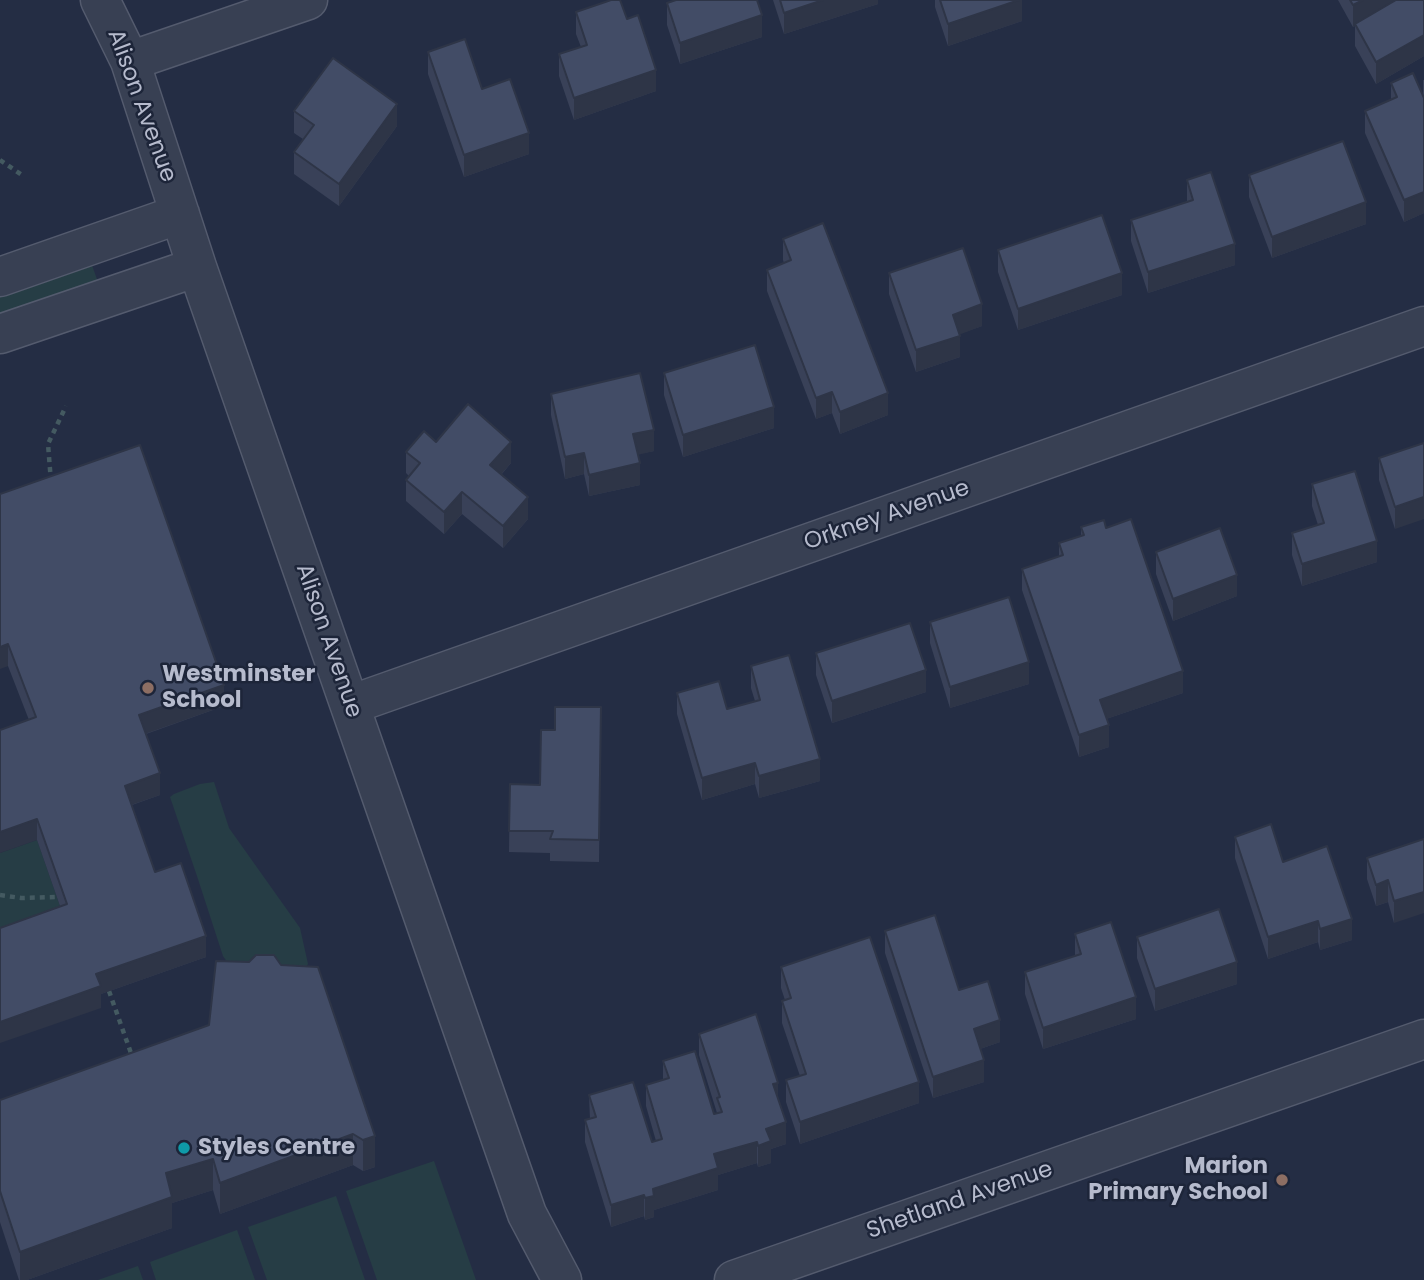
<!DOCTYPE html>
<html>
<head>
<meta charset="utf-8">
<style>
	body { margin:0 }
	canvas { display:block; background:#242d44 }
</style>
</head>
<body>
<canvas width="1424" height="1280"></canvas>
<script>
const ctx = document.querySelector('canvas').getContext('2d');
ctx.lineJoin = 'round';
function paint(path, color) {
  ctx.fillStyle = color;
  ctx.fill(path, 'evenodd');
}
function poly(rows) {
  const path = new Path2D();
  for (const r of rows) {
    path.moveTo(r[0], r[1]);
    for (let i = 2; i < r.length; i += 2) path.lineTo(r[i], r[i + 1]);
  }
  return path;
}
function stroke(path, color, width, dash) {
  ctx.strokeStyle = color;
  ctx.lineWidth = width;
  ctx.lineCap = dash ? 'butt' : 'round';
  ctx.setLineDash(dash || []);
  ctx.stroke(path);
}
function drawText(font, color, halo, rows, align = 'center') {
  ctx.font = font + ' Poppins,sans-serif';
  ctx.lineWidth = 5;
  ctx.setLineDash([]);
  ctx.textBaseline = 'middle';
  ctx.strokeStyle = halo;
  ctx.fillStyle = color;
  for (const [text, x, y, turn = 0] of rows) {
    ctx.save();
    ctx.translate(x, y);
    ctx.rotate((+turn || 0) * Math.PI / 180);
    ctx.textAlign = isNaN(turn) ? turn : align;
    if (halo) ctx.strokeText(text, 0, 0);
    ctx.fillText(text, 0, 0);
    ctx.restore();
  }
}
const green = poly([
	[88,254,99,285,0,318,0,285],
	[214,782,229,828,300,928,308,964,303,971,230,966,223,956,197,876,170,797,174,794,200,784],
	[37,840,67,926,0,949,0,853],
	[434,1161,476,1280,377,1280,346,1191],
	[336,1196,365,1280,267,1280,248,1227],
	[237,1230,255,1280,156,1280,150,1262],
	[138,1266,143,1280,98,1280]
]);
const path = poly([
	[0,160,22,175],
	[51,482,48,444,66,406],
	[0,895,21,898,57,897],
	[109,991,132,1056]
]);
const minor = poly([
	[100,0,130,61,197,267,527,1214,562,1280],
	[130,61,308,0],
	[0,277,180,214],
	[0,334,197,267],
	[350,705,1424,326],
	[734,1280,1424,1039]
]);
const wall = poly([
	[773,0,878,0,878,4,784,34],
	[935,0,1022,0,1022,21,948,46,935,7],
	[1338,0,1424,0,1424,56,1376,84,1355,46,1355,26,1353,27],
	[667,3,762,37,680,64,667,25],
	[576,12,627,19,656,91,574,120,559,76,559,54,581,47,576,34],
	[428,52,529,154,464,177,428,74],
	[1423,80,1424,80,1424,213,1404,222,1365,133,1365,111,1391,100,1391,83,1423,95],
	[294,111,397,126,339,206,294,174,294,152,303,139,294,133],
	[1249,175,1366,224,1272,258,1249,197],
	[1187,180,1235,265,1148,293,1131,241,1131,220,1187,202],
	[783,239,888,415,840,434,832,413,816,419,767,291,767,270,784,263,783,260],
	[998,250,1122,295,1018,330,998,272],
	[889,273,982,326,959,334,960,357,916,372,889,294],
	[664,373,774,428,683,457,664,395],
	[551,394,654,451,638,454,640,485,589,496,584,474,565,479,551,415],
	[436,442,511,463,501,475,528,519,503,548,462,514,444,534,406,501,406,480,409,476,406,473,406,452],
	[1424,443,1395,529,1379,480,1379,458],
	[1312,484,1377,562,1302,586,1292,555,1292,533,1318,525,1312,506],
	[0,494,224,706,146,734,160,795,132,805,155,872,206,957,101,994,101,1008,60,906,37,840,29,720,8,666],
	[1081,527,1106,528,1183,693,1106,719,1109,747,1079,757,1022,590,1022,569,1059,556,1059,543,1081,536],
	[1156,552,1237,596,1173,621,1156,574],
	[930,622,1029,684,950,708,930,643],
	[816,653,926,692,832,723,816,675],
	[751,666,820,781,759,798,755,784,702,800,677,714,677,693,727,709,755,701,751,688],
	[601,707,599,862,550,861,550,853,509,852,510,784,540,785,555,730],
	[1235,837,1283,862,1352,940,1320,950,1318,942,1268,959,1235,858],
	[1424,839,1394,923,1388,902,1376,906,1367,879,1367,858],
	[885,931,1000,1042,980,1049,984,1082,933,1098,885,953],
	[1075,934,1136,1019,1043,1049,1025,994,1025,972,1075,956],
	[1137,937,1237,984,1155,1011,1137,958],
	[281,965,375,1167,363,1171,353,1165,220,1214,213,1190,172,1203,172,1228,27,1280,19,1280,0,1222,0,1100,209,1025],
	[781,967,919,1103,800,1144,786,1102,786,1080,800,1076,782,1023,782,1001,785,1000,781,988],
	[699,1034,778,1099,786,1144,771,1149,771,1163,758,1167,757,1163,718,1175,718,1190,654,1210,654,1217,645,1220,644,1216,611,1227,585,1142,585,1120,590,1119,589,1095,652,1142,656,1141,646,1106,646,1085,663,1080,663,1061,714,1114,717,1113,699,1055]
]);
const shadedWall = poly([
	[823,0,878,0,878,4,784,34,784,13],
	[1019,0,1022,0,1022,21,948,46,948,24],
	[1363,0,1402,0,1353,27,1353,5],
	[762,15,762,37,680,64,680,43],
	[1424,35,1424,56,1376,84,1376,62],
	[656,70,656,91,574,120,574,98],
	[397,104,397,126,339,206,339,184],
	[529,133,529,154,464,177,464,155],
	[1424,192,1424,213,1404,222,1404,200],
	[1366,202,1366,224,1272,258,1272,237],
	[1235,244,1235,265,1148,293,1148,272],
	[1122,273,1122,295,1018,330,1018,309],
	[982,304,982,326,953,337,953,315],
	[960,336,960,357,916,372,916,350],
	[832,392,832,413,816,419,816,398],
	[888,393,888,415,840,434,840,412],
	[774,407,774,428,683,457,683,435],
	[654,430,654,451,633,456,633,434],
	[511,442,511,463,490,487,490,465],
	[584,453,584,474,565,479,565,457],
	[640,463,640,485,589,496,589,475],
	[462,492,462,514,444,534,444,512],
	[528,497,528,519,503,548,503,526],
	[1424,497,1424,519,1395,529,1395,507],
	[1377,541,1377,562,1302,586,1302,564],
	[1237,575,1237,596,1173,621,1173,599],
	[8,644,8,666,0,669,0,647],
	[1029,662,1029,684,950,708,950,687],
	[926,670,926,692,832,723,832,701],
	[1183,671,1183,693,1100,721,1100,700],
	[224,685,224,706,139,736,139,715],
	[1109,725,1109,747,1079,757,1079,735],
	[820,759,820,781,759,798,759,776],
	[755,763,755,784,702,800,702,778],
	[160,773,160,795,125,807,125,786],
	[37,819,37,840,0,853,0,832],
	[1388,880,1388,902,1376,906,1376,885],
	[1424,892,1424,913,1394,923,1394,901],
	[1352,919,1352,940,1320,950,1320,929],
	[1318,921,1318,942,1268,959,1268,937],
	[206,936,206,957,101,994,101,1008,0,1043,0,1022,96,974],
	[1237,962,1237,984,1155,1011,1155,989],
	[1136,997,1136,1019,1043,1049,1043,1028],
	[1000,1020,1000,1042,974,1051,974,1029],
	[984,1060,984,1082,933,1098,933,1077],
	[919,1082,919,1103,800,1144,800,1122],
	[778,1083,778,1104,773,1084],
	[786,1122,786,1144,771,1149,771,1163,758,1167,758,1146,766,1129],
	[353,1134,353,1165,220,1214,220,1183],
	[375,1136,375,1167,363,1171,363,1140],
	[757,1142,757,1163,718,1175,718,1190,654,1210,654,1217,645,1220,645,1198,653,1189,714,1154],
	[213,1159,213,1190,172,1203,172,1228,27,1280,20,1280,20,1252,166,1173],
	[644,1195,644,1216,611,1227,611,1205]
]);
const building = poly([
	[611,0,620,0,627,19,638,15,656,70,574,98,559,54,587,45,576,12,611,0],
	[676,0,757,0,762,15,680,43,667,3,676,0],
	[780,0,823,0,784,13,780,0],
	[940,0,1019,0,948,24,940,0],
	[1350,0,1363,0,1353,5,1350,0],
	[1396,0,1424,0,1424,35,1376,62,1355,24,1396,0],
	[465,39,482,89,510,79,529,133,464,155,428,52,465,39],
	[333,58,397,104,339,184,294,152,314,125,294,111,333,58],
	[1413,73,1424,98,1424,192,1404,200,1365,111,1397,97,1391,83,1413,73],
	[1343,141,1366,202,1272,237,1249,175,1343,141],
	[1211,172,1235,244,1148,272,1131,220,1193,200,1187,180,1211,172],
	[1102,215,1122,273,1018,309,998,250,1102,215],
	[823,223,888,393,840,412,832,392,816,398,767,270,791,260,783,239,823,223],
	[963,248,982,304,953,315,960,336,916,350,889,273,963,248],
	[755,345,774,407,683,435,664,373,755,345],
	[640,373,654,430,633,434,640,463,589,475,584,453,565,457,551,394,640,373],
	[468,404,511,442,490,465,528,497,503,526,462,492,444,512,406,480,420,463,406,452,424,431,436,442,468,404],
	[1424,443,1424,497,1395,507,1379,458,1424,443],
	[140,445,224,685,139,715,160,773,125,786,155,872,181,863,206,936,96,974,101,986,0,1022,0,928,67,904,37,819,0,832,0,730,36,717,8,644,0,647,0,494,140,445],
	[1355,471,1377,541,1302,564,1292,533,1324,523,1312,484,1355,471],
	[1131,519,1183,671,1100,700,1109,725,1079,735,1022,569,1063,555,1059,543,1084,535,1081,527,1104,520,1106,528,1131,519],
	[1220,528,1237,575,1173,599,1156,552,1220,528],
	[1009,597,1029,662,950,687,930,622,1009,597],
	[910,623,926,670,832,701,816,653,910,623],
	[789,655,820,759,759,776,755,763,702,778,677,693,719,681,727,709,760,700,751,666,789,655],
	[555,707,601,707,599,840,550,839,553,831,509,831,510,784,540,785,541,730,555,730,555,707],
	[1271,824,1283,862,1327,846,1352,919,1320,929,1318,921,1268,937,1235,837,1271,824],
	[1424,839,1424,892,1394,901,1388,880,1376,885,1367,858,1424,839],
	[1219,909,1237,962,1155,989,1137,937,1219,909],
	[935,915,959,990,988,981,1000,1020,974,1029,984,1060,933,1077,885,931,935,915],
	[1111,922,1136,997,1043,1028,1025,972,1081,954,1075,934,1111,922],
	[870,937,919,1082,800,1122,786,1080,806,1074,782,1001,791,998,781,967,870,937],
	[256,955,274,955,281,965,318,967,375,1136,363,1140,353,1134,220,1183,213,1159,166,1173,172,1197,20,1252,0,1191,0,1100,209,1025,216,961,249,962,256,955],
	[756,1014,778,1083,773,1084,786,1122,766,1129,771,1141,758,1146,757,1142,714,1154,718,1168,653,1189,654,1196,645,1198,644,1195,611,1205,585,1120,596,1117,589,1095,633,1082,652,1142,662,1139,646,1085,669,1078,663,1061,695,1051,714,1114,722,1112,717,1098,720,1097,699,1034,756,1014]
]);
const markers = [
	[148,688,7,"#8d6e63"],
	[184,1148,7,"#0f9aa8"],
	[1282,1180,7,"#8d6e63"]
];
const streetNames = [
	["Alison Avenue",141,106,70],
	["Orkney Avenue",887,516,-19],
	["Alison Avenue",328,641,71],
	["Shetland Avenue",960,1201,-19]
];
const poiNames = [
	["Westminster",162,675],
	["School",162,701],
	["Styles Centre",198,1148],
	["Marion",1268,1167,"right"],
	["Primary School",1268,1193,"right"]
];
paint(green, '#263d45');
stroke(minor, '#545b6e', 41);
stroke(path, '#445a61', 4.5, [5, 5]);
stroke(minor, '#384053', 38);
paint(wall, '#394158');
paint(shadedWall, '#2e3547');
paint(building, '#424c66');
stroke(building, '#2e3547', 2);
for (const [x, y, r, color] of markers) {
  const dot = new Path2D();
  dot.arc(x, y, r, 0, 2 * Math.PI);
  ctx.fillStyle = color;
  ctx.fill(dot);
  stroke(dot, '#1d2539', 2.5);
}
drawText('23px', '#b6bbcd', '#1d2539', streetNames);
drawText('bold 23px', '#b6bbcd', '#1d2539', poiNames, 'left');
</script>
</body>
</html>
